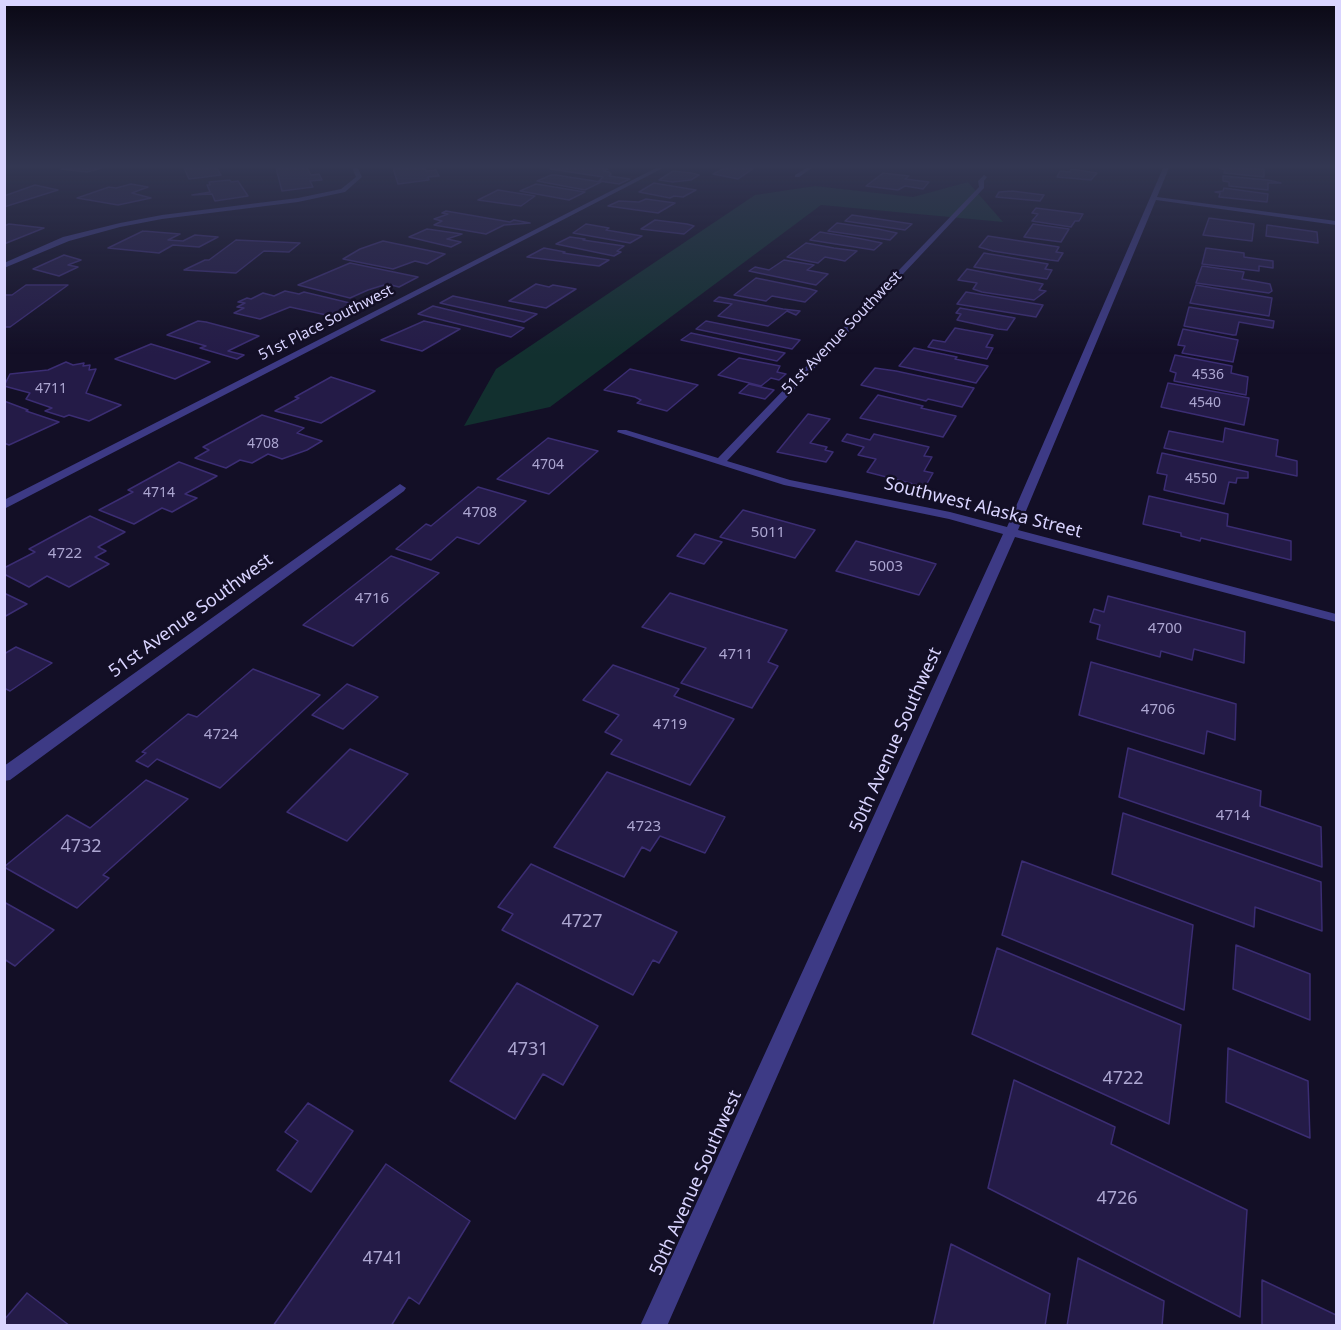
<!DOCTYPE html>
<html>
<head>
<meta charset="utf-8">
<style>
	body { margin:0 }
	#map { position:relative; width:1341px; height:1330px; overflow:hidden; background:#130f26; font-family:"Noto Sans",sans-serif }
	canvas { display:block }
	.frame { position:absolute; inset:0; border:6px solid #d9d4ff; pointer-events:none }
</style>
</head>
<body>
<div id="map">
<canvas width="1341" height="1330"></canvas>
<div class="frame"></div>
</div>
<script>
const ctx = document.querySelector('canvas').getContext('2d');
ctx.lineJoin = 'round';
function paint(path, color) {
  ctx.fillStyle = color;
  ctx.fill(path, 'evenodd');
}
function poly(rows) {
  const path = new Path2D();
  for (const r of rows) {
    path.moveTo(r[0], r[1]);
    for (let i = 2; i < r.length; i += 2) path.lineTo(r[i], r[i + 1]);
  }
  return path;
}
function stroke(path, color, width, dash) {
  ctx.strokeStyle = color;
  ctx.lineWidth = width;
  ctx.lineCap = dash ? 'butt' : 'round';
  ctx.setLineDash(dash || []);
  ctx.stroke(path);
}
function drawText(font, color, halo, rows, align = 'center') {
  ctx.font = font + ' "Noto Sans",sans-serif';
  ctx.lineWidth = 5;
  ctx.setLineDash([]);
  ctx.textBaseline = 'middle';
  ctx.strokeStyle = halo;
  ctx.fillStyle = color;
  for (const [text, x, y, turn = 0] of rows) {
    ctx.save();
    ctx.translate(x, y);
    ctx.rotate((+turn || 0) * Math.PI / 180);
    ctx.textAlign = isNaN(turn) ? turn : align;
    if (halo) ctx.strokeText(text, 0, 0);
    ctx.fillText(text, 0, 0);
    ctx.restore();
  }
}
const green = poly([
	[968,182,1003,222,821,205,550,407,464,426,496,369,755,195,815,186,913,197]
]);
const building = poly([
	[65,168,102,168,87,172,61,169,65,168],
	[184,168,217,168,221,175,189,179,184,168],
	[276,168,307,168,311,175,319,174,322,180,310,181,313,187,282,191,276,168],
	[393,168,425,168,426,171,436,170,439,176,428,177,429,180,398,184,393,168],
	[553,168,599,168,608,169,603,171,609,172,611,174,609,176,630,179,619,184,599,181,603,177,550,169,553,168],
	[725,168,754,168,738,179,713,174,725,168],
	[1219,168,1264,169,1264,177,1224,173,1225,170,1219,168],
	[1071,169,1097,173,1091,180,1057,177,1060,171,1070,172,1071,169],
	[673,171,692,173,699,175,691,180,673,182,659,180,673,171],
	[883,173,909,176,905,179,929,182,923,189,905,186,898,190,866,186,883,173],
	[551,175,556,175,601,182,585,190,537,181,551,175],
	[1223,176,1268,180,1281,183,1268,183,1268,190,1229,186,1229,182,1223,181,1223,176],
	[230,180,231,182,238,181,248,196,215,201,212,194,192,195,210,192,207,185,210,185,209,182,230,180],
	[654,183,696,190,683,197,674,196,670,198,639,192,654,183],
	[131,184,148,187,132,193,151,198,118,205,77,198,109,187,116,188,131,184],
	[536,184,585,192,569,200,520,191,536,184],
	[35,185,58,190,4,207,4,196,35,185],
	[1224,188,1268,194,1267,202,1219,197,1220,193,1215,192,1223,191,1224,188],
	[498,190,535,196,521,206,478,200,498,190],
	[1012,191,1044,195,1040,201,996,197,999,192,1012,191],
	[646,199,675,203,658,213,608,206,619,201,639,202,646,199],
	[1036,208,1083,214,1079,221,1075,221,1071,227,1032,221,1038,214,1032,213,1036,208],
	[446,211,510,222,514,220,530,223,504,225,486,234,434,225,442,221,434,219,448,214,442,213,446,211],
	[852,215,912,224,905,230,845,221,852,215],
	[1209,218,1254,224,1252,241,1203,235,1209,218],
	[655,220,687,224,694,226,684,234,641,229,655,220],
	[837,223,878,229,897,233,890,240,828,231,837,223],
	[9,224,44,228,4,244,4,226,9,224],
	[586,224,609,228,606,230,642,236,630,243,573,233,586,224],
	[1033,224,1069,229,1061,242,1024,237,1033,224],
	[1267,225,1317,232,1318,243,1266,236,1267,225],
	[427,229,462,234,447,239,461,242,451,247,409,237,427,229],
	[143,231,180,234,168,240,183,241,195,235,218,237,199,247,173,245,159,253,108,248,143,231],
	[820,232,862,239,882,243,874,250,810,240,820,232],
	[988,236,1059,247,1056,252,1063,253,1058,261,1050,260,993,251,979,247,988,236],
	[570,237,585,239,583,240,624,246,617,251,621,252,614,256,556,244,570,237],
	[236,240,300,243,289,252,264,251,236,273,184,270,205,260,209,260,236,240],
	[383,241,431,251,445,254,427,264,415,261,393,269,343,259,360,249,383,241],
	[806,243,834,248,857,251,845,261,825,257,818,263,787,257,806,243],
	[544,248,565,252,563,253,609,260,599,266,527,257,544,248],
	[1206,248,1244,253,1244,257,1273,261,1273,268,1259,266,1259,271,1202,264,1206,248],
	[984,253,1048,264,1045,269,1052,270,1047,279,974,267,984,253],
	[64,255,81,260,68,265,78,267,59,276,33,269,64,255],
	[784,260,814,265,807,270,828,274,816,285,749,271,755,267,769,270,784,260],
	[350,263,418,277,399,287,387,284,368,290,350,298,298,285,350,263],
	[1202,266,1244,272,1242,279,1270,284,1272,291,1269,293,1196,283,1202,266],
	[967,269,1043,284,1039,290,1046,291,1034,300,982,292,973,289,977,283,958,280,967,269],
	[756,278,810,289,817,291,805,302,772,296,766,301,734,295,756,278],
	[536,284,549,287,553,285,576,289,546,308,509,301,536,284],
	[26,285,68,285,10,327,4,327,4,295,12,295,26,285],
	[1196,285,1272,298,1269,316,1190,303,1196,285],
	[285,291,299,294,304,292,354,304,331,316,290,307,260,319,234,313,244,308,237,307,245,303,238,302,247,298,251,299,263,293,274,296,285,291],
	[966,292,1043,305,1036,317,957,304,966,292],
	[453,296,537,314,524,322,440,303,453,296],
	[719,297,783,309,800,311,796,315,787,311,768,326,718,316,732,304,714,301,719,297],
	[433,306,524,328,511,337,418,314,433,306],
	[1189,307,1274,321,1273,328,1239,322,1236,335,1233,335,1184,326,1189,307],
	[960,308,1015,318,1007,330,998,329,957,320,961,314,956,313,960,308],
	[198,321,206,322,259,336,228,351,244,355,237,359,200,348,206,346,167,335,198,321],
	[424,321,460,329,422,351,381,340,424,321],
	[706,321,800,340,792,349,696,329,706,321],
	[955,328,993,335,986,347,993,348,987,359,928,347,933,340,945,342,955,328],
	[1183,329,1238,340,1233,362,1182,353,1185,346,1178,345,1183,329],
	[691,333,785,353,777,361,681,340,691,333],
	[151,344,210,362,175,379,115,359,151,344],
	[914,348,957,357,955,359,988,366,976,383,899,366,914,348],
	[1175,355,1232,366,1231,373,1248,377,1246,395,1174,381,1176,373,1170,371,1175,355],
	[739,358,780,366,777,372,786,374,779,380,771,378,761,386,718,375,739,358],
	[66,362,73,365,84,363,83,366,90,365,89,370,96,369,86,393,121,405,89,421,69,415,64,417,45,411,52,408,26,399,30,393,4,386,10,374,48,370,66,362],
	[875,368,896,371,974,388,962,407,928,399,926,401,861,385,875,368],
	[630,369,698,385,667,411,637,403,641,400,635,397,604,390,630,369],
	[331,377,375,391,321,423,275,411,299,398,295,397,331,377],
	[1168,383,1249,398,1244,425,1161,407,1168,383],
	[749,384,774,390,765,399,739,393,749,384],
	[878,395,923,406,921,408,956,416,943,437,860,418,878,395],
	[4,401,28,410,26,411,59,422,9,445,4,443,4,401],
	[808,414,830,419,810,443,827,447,825,450,833,452,826,462,777,452,808,414],
	[262,415,304,428,297,433,322,441,307,450,282,459,268,454,252,463,240,460,226,468,195,458,209,450,203,447,262,415],
	[1225,428,1278,440,1276,456,1297,461,1297,476,1164,448,1169,431,1223,442,1225,428],
	[847,434,870,440,874,434,929,447,924,456,932,457,924,471,933,473,925,487,867,472,876,459,858,455,864,447,842,441,847,434],
	[548,438,598,451,549,494,497,479,548,438],
	[1162,453,1248,472,1248,478,1237,478,1236,483,1229,482,1224,504,1164,490,1167,475,1157,473,1162,453],
	[179,462,217,476,185,494,197,498,172,512,162,508,134,524,99,510,133,492,128,490,179,462],
	[478,487,526,501,479,544,457,537,431,560,396,549,426,524,431,526,478,487],
	[1149,496,1228,514,1227,526,1291,541,1291,560,1201,538,1200,541,1181,536,1181,533,1143,524,1149,496],
	[743,510,815,530,795,558,720,537,743,510],
	[90,516,125,532,98,547,106,551,95,557,109,564,69,587,47,576,29,587,4,574,4,568,35,552,29,549,90,516],
	[695,534,722,542,704,564,677,556,695,534],
	[856,541,936,564,919,595,836,571,856,541],
	[391,556,439,573,353,646,303,625,391,556],
	[4,593,27,604,4,617,4,593],
	[670,593,787,630,768,662,778,666,752,708,681,683,706,648,642,627,670,593],
	[1108,596,1245,632,1244,663,1194,649,1192,660,1161,651,1160,657,1097,639,1100,625,1090,622,1094,609,1104,612,1108,596],
	[16,647,52,663,10,691,4,688,4,654,16,647],
	[1091,662,1236,704,1235,740,1207,731,1204,754,1079,715,1091,662],
	[613,665,679,689,674,696,734,719,690,785,611,754,622,740,605,732,619,715,583,700,613,665],
	[253,669,320,695,220,788,157,759,148,767,136,761,146,753,142,752,188,714,197,717,253,669],
	[347,684,378,697,343,729,312,715,347,684],
	[1128,748,1261,791,1260,806,1321,827,1322,867,1119,797,1128,748],
	[350,749,408,774,347,841,287,812,350,749],
	[607,772,725,817,705,853,660,836,650,851,642,847,624,877,554,847,607,772],
	[146,780,188,799,103,875,109,878,77,908,4,867,67,815,90,828,146,780],
	[1123,813,1321,882,1322,931,1255,907,1254,927,1112,874,1123,813],
	[1022,861,1193,925,1184,1010,1002,935,1022,861],
	[531,864,677,932,659,963,653,960,633,995,502,930,513,914,498,907,531,864],
	[4,902,54,930,15,966,4,959,4,902],
	[1236,945,1310,974,1310,1020,1233,989,1236,945],
	[997,948,1181,1025,1169,1124,972,1034,997,948],
	[517,983,598,1026,563,1085,543,1074,515,1119,450,1081,517,983],
	[1228,1048,1308,1081,1310,1138,1226,1102,1228,1048],
	[1014,1080,1115,1127,1111,1144,1247,1210,1240,1317,988,1188,1014,1080],
	[308,1103,353,1131,311,1192,277,1170,298,1141,285,1132,308,1103],
	[386,1164,470,1221,419,1304,409,1297,391,1326,273,1326,386,1164],
	[951,1244,1050,1294,1045,1326,933,1326,951,1244],
	[1078,1258,1164,1301,1162,1326,1067,1326,1078,1258],
	[1262,1280,1336,1315,1336,1326,1262,1326,1262,1280],
	[27,1293,70,1326,4,1326,4,1320,27,1293]
]);
const minor = poly([
	[352,168,358,168,362,177,345,192,298,202,162,219,120,227,69,241,4,268,4,263,63,237,120,223,162,215,298,198,341,189,356,177,352,168],
	[656,168,663,168,4,509,4,500,656,168],
	[806,168,812,168,799,177,795,177,795,175,806,168],
	[1163,168,1169,168,1157,197,1336,221,1336,225,1156,200,1018,530,1336,614,1336,622,1015,537,667,1326,640,1326,1003,534,949,519,784,485,617,432,618,430,626,430,718,458,979,187,978,181,984,175,987,177,984,181,984,188,727,461,790,480,950,512,1007,527,1163,168],
	[400,484,406,488,404,491,10,780,4,781,4,766,400,484]
]);
const farNumbernames = [
	["4536",1208,375],
	["4711",51,389],
	["4540",1205,403],
	["4708",263,444],
	["4704",548,465],
	["4550",1201,479],
	["4714",159,493]
];
const farStreetnames = [
	["51st Place Southwest",326,323,-27],
	["51st Avenue Southwest",842,333,-46]
];
const numberNames = [
	["4708",480,513],
	["5011",768,533],
	["4722",65,554],
	["5003",886,567],
	["4716",372,599],
	["4700",1165,629],
	["4711",736,655],
	["4706",1158,710],
	["4719",670,725],
	["4724",221,735],
	["4714",1233,816],
	["4723",644,827]
];
const streetNames = [
	["Southwest Alaska Street",983,508,14],
	["51st Avenue Southwest",191,616,-36],
	["50th Avenue Southwest",896,740,-66],
	["50th Avenue Southwest",696,1183,-66]
];
const nearNumbernames = [
	["4732",81,847],
	["4727",582,922],
	["4731",528,1050],
	["4722",1123,1079],
	["4726",1117,1199],
	["4741",383,1259]
];
paint(green, '#12302f');
paint(building, '#241b47');
stroke(building, '#3b2d73', 1.5);
paint(minor, '#3d3a85');
const sky = ctx.createLinearGradient(0, 0, 0, 354);
sky.addColorStop(0, '#0a0815');
sky.addColorStop(0.47, '#333752');
sky.addColorStop(1, '#33375200');
ctx.fillStyle = sky;
ctx.fillRect(0, 0, 1341, 354);
drawText('14px', '#aca6d1', null, farNumbernames);
drawText('15px', '#d9d4ff', '#130f26', farStreetnames);
drawText('15px', '#aca6d1', null, numberNames);
drawText('18px', '#d9d4ff', '#130f26', streetNames);
drawText('18px', '#aca6d1', null, nearNumbernames);
</script>
</body>
</html>
